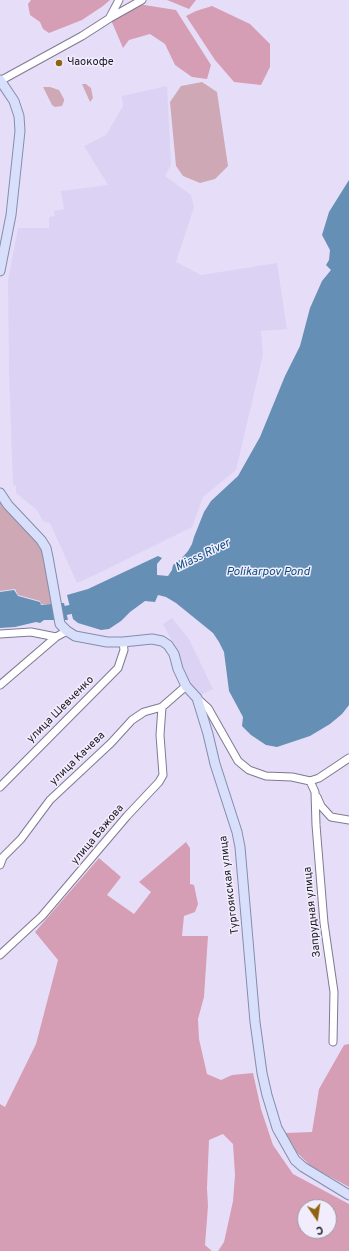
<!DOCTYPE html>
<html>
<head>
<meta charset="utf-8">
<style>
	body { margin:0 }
	#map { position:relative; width:349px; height:1251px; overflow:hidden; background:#e6def8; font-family:Overpass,sans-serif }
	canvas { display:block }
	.north { position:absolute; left:297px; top:1199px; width:40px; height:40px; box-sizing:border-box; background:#f2edfd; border:1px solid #9c98a5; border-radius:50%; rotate:167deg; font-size:11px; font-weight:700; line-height:16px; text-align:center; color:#1b1821 }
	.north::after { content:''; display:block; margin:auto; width:14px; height:18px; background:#91630f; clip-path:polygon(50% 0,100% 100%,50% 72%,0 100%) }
</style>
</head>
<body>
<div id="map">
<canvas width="349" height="1251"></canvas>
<div class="north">С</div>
</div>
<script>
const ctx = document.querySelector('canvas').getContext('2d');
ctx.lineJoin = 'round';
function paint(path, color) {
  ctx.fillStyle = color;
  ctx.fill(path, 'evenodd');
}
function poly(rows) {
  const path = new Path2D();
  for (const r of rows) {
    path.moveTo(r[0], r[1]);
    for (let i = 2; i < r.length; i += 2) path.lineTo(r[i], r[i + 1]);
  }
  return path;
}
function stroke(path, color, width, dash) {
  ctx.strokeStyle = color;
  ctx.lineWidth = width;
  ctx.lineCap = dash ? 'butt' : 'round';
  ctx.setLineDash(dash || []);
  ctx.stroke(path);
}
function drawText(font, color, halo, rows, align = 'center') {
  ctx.font = font + ' Overpass,sans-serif';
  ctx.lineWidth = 3;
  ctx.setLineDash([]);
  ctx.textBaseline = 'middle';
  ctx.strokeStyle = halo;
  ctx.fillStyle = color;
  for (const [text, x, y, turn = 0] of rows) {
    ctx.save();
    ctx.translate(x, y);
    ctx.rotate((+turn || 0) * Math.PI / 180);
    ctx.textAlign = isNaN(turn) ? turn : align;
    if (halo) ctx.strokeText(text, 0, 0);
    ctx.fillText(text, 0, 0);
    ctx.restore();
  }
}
const built = poly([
	[167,86,171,165,165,176,191,195,194,207,176,262,201,275,277,263,287,329,261,331,263,355,236,470,203,497,192,527,99,573,77,583,50,523,43,521,37,510,16,493,16,486,13,485,9,373,8,281,18,228,49,228,49,217,55,216,54,211,64,209,61,191,108,185,84,146,106,135,123,106,122,96],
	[172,618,189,639,213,689,201,695,188,685,183,673,176,649,163,624]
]);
const green = poly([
	[202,82,217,92,228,166,215,179,200,183,183,176,176,166,170,102,181,86],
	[82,84,86,84,91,88,93,98,90,102],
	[43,87,50,87,59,90,64,99,64,101,62,106,55,107,52,105],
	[0,500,43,549,53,605,41,604,40,601,18,595,15,589,0,591]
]);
const forest = poly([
	[31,0,110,0,103,6,82,20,49,33,43,29,40,22,30,15,28,4],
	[167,0,196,0,189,9],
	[138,4,176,10,211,65,207,79,192,77,175,65,165,44,150,34,129,40,123,48,111,20],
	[212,6,250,24,270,44,270,67,261,85,234,82,215,60,186,16,196,11],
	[186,842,190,848,190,884,194,885,198,904,195,912,184,916,182,936,208,936,204,997,198,1019,199,1039,207,1074,221,1080,232,1075,253,1073,261,1109,273,1145,293,1174,349,1204,349,1251,218,1251,224,1242,233,1201,235,1175,233,1144,223,1134,209,1140,207,1188,208,1206,205,1245,212,1251,0,1251,0,1104,5,1107,36,1044,58,960,35,932,99,858,121,877,107,895,134,914,151,892,139,882],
	[305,1207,329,1207,329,1231,305,1231],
	[349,1044,349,1187,312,1167,294,1150,285,1133,312,1132,319,1089,344,1045]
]);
const water = poly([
	[349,180,349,705,342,714,330,724,310,736,277,747,266,745,251,735,242,726,243,717,229,691,224,652,219,642,213,633,176,603,166,597,158,595,155,602,145,601,130,612,121,621,109,629,101,630,78,623,73,619,67,595,88,589,158,556,162,558,157,564,157,575,168,576,172,570,173,565,181,559,188,551,192,544,194,537,204,512,211,501,238,476,260,437,285,376,300,346,310,308,322,281,331,270,326,265,329,260,330,250,322,235,329,212],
	[14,590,18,596,40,602,41,605,64,603,68,620,44,620,40,623,36,622,15,627,0,628,0,592]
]);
const river = poly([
	[54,613,82,607]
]);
const minor = poly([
	[110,17,119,0],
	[0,81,82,36,110,18,142,0],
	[0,634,31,632,56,637,67,631],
	[0,685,56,637],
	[198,699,208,708,238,761,249,770,266,776,292,777,310,781,319,778,349,758],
	[310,781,315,792,316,825,324,923,334,992,333,1042],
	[0,787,118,668,124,650,123,642],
	[317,797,321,806,331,817,349,820],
	[0,865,3,857,21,839,50,800,111,743,132,720,144,712,162,707,186,686],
	[0,955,42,916,127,816,159,782,163,775,160,735,162,707]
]);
const major = poly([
	[0,80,14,101,19,116,20,131,11,215,0,271],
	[0,493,8,505,41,540,46,548,48,557,60,624,67,631,75,636,107,642,123,642,152,639,162,641,168,645,174,654,178,669,186,686,197,698,208,734,215,764,237,832,240,847,255,1022,262,1073,267,1095,277,1128,295,1160,303,1167,349,1195]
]);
const markers = [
	[59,63,4,"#91630f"]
];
const poiNames = [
	["Чаокофе",67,63]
];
const streetNames = [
	["улица Шевченко",61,710,-45],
	["улица Качева",78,759,-44],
	["улица Бажова",98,835,-50],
	["Тургоякская улица",230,885,-97],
	["Запрудная улица",313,912,-96]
];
const waterNames = [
	["Miass River",203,556,-26],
	["Polikarpov Pond",268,573]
];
paint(built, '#dcd2f3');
paint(green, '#cfa8b6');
paint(forest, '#d69eb4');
paint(water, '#658fb4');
stroke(river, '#658fb4', 9);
stroke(minor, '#817991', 9);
stroke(major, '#858cac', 11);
stroke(minor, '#fff', 7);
stroke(major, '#d8dffa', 9);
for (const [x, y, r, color] of markers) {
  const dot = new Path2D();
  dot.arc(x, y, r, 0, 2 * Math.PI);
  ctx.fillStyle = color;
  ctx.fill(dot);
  stroke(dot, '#f2edfd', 1.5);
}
drawText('11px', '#1b1821', '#f2edfd', poiNames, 'left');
drawText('11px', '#1b1821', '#f2edfd', streetNames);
drawText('italic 12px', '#0a5080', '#f2edfd', waterNames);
</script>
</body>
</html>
